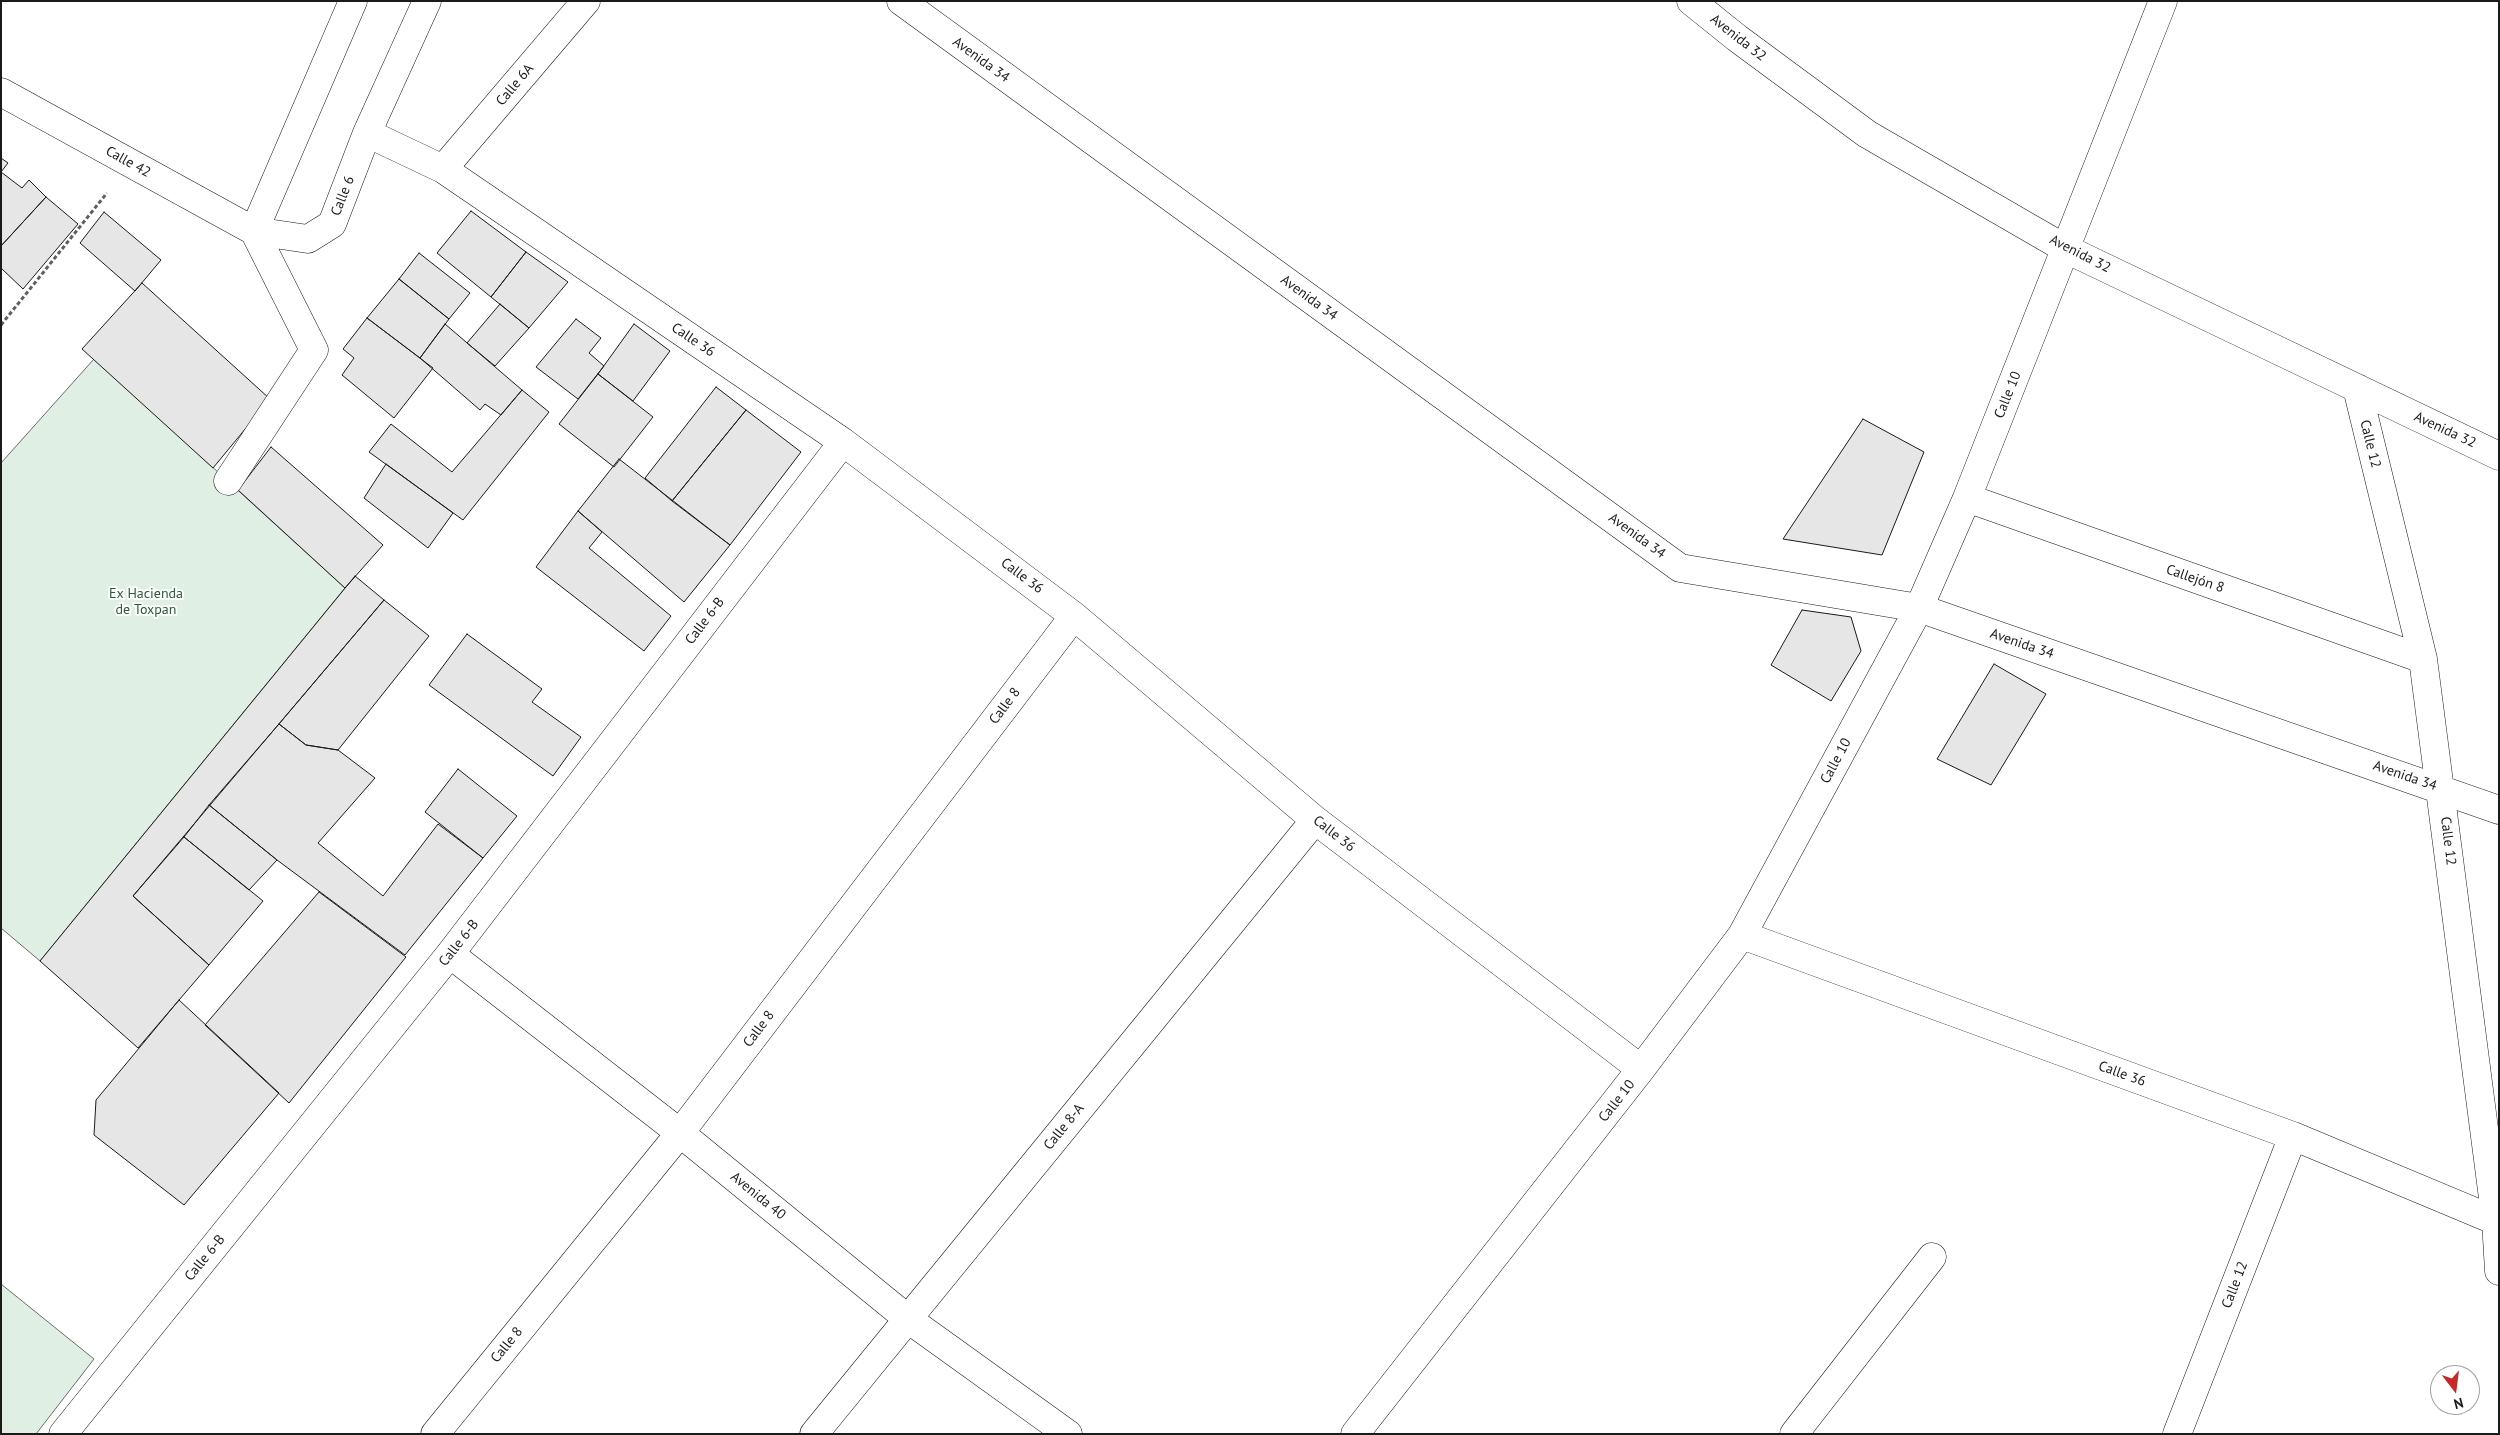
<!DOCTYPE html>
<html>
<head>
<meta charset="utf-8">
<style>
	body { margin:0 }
	#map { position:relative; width:2500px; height:1435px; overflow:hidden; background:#fff; font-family:"PT Sans",sans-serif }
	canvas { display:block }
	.frame { position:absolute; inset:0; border:2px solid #1a1a1a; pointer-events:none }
	.north { position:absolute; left:2430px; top:1365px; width:50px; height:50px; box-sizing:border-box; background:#fff; border:1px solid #a3a3a3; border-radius:50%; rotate:165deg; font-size:14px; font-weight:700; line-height:20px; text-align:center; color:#1a1a1a }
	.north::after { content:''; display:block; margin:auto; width:18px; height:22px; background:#c62828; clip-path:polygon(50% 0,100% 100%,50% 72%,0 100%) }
</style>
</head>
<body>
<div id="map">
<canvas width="2500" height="1435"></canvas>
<div class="frame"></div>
<div class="north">N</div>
</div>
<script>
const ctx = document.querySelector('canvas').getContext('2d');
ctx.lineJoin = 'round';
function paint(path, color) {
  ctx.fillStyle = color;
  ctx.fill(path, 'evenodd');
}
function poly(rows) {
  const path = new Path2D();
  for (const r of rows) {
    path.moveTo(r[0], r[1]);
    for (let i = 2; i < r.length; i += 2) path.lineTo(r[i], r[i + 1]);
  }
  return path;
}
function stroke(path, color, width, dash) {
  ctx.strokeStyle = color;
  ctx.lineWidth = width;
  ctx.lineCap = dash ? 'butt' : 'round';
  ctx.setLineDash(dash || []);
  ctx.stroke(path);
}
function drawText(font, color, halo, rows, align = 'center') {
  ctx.font = font + ' "PT Sans",sans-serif';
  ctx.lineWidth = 4;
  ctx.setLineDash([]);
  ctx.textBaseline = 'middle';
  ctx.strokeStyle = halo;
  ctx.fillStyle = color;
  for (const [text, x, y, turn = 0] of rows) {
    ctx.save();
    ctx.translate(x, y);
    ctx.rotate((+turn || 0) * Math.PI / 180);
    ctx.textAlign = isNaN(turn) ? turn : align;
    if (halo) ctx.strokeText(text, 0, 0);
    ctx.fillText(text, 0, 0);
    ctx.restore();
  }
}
const green = poly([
	[94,359,345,588,40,961,1,928,1,463,94,359],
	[1,1284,94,1359,36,1434,1,1434,1,1284]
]);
const building = poly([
	[1,158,8,163,1,172,22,188,29,180,46,197,1,246,1,158],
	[46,197,78,224,23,289,1,268,1,246,46,197],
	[471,211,526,252,491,297,437,253,471,211],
	[104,212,161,260,135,291,80,243,104,212],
	[526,252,568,282,529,328,491,297,526,252],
	[419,253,470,293,449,319,399,279,419,253],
	[399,279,449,319,420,358,367,318,399,279],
	[142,283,270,399,213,468,82,349,142,283],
	[500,304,529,328,495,366,467,343,500,304],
	[367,318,433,368,394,418,342,375,354,358,343,349,367,318],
	[576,319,601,338,589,353,604,366,578,399,536,367,576,319],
	[445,324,522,390,501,415,485,404,480,410,420,358,445,324],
	[634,324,670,351,633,401,598,374,634,324],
	[598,374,653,417,614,467,559,424,598,374],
	[716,387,746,410,672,501,645,478,716,387],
	[522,390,549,412,463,520,369,452,391,424,452,472,522,390],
	[746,410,801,452,730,545,672,501,746,410],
	[1863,419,1924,452,1882,555,1783,539,1863,419],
	[271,447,383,545,345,588,238,490,271,447],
	[619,459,730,545,684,602,578,511,619,459],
	[386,464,453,513,428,548,364,498,386,464],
	[578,511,602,532,589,548,671,616,644,651,536,567,578,511],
	[355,576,384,600,133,896,209,965,138,1048,40,961,355,576],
	[384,600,429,636,338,750,306,745,279,724,384,600],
	[1802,610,1851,617,1861,651,1831,701,1771,665,1802,610],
	[467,634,542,689,532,702,581,737,553,776,429,685,467,634],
	[1994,664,2046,694,1991,785,1937,759,1994,664],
	[279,724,306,745,338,750,375,778,318,843,383,896,438,824,483,858,405,955,277,860,209,805,279,724],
	[458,769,517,816,483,858,425,812,458,769],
	[209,805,277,860,249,890,184,837,209,805],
	[184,837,263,901,209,965,133,896,184,837],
	[319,892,406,957,289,1103,205,1025,319,892],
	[179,1000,279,1093,184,1205,94,1135,96,1100,179,1000]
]);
const path = poly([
	[1,325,107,193]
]);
const minor = poly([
	[901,1,1680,568,1919,608,2499,810],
	[1691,1,1737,38,1867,134,2066,249,2499,456],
	[1,92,254,231,308,239,332,224,367,133,427,1],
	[367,133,443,169,843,442,1074,616,1315,820,1641,1069],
	[443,169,586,1],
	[254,231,353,1],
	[2357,388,2423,659,2496,1221,2499,1271],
	[228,481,314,350,254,231],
	[1967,498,2423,659],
	[1742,935,2293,1136,2499,1222],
	[450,954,680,1133,908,1319,1068,1434],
	[63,1434,450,954,843,442],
	[435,1434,680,1133,1074,616],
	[814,1434,1315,820],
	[1355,1434,1641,1069,1742,935,1919,608,1967,498,2163,1],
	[1794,1434,1932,1257],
	[2177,1434,2293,1136]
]);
const streetNames = [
	["Avenida 32",1738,38,38],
	["Avenida 34",981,60,36],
	["Calle 6A",515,85,-50],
	["Calle 42",128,162,29],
	["Calle 6",343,196,-69],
	["Avenida 32",2080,254,27],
	["Avenida 34",1309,298,36],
	["Calle 36",693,340,34],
	["Calle 10",2008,395,-68],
	["Avenida 32",2445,430,25],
	["Calle 12",2370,444,76],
	["Avenida 34",1637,536,36],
	["Calle 36",1022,576,37],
	["Callejón 8",2195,579,19],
	["Calle 6-B",705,621,-53],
	["Avenida 34",2022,644,19],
	["Calle 8",1005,706,-53],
	["Calle 10",1836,761,-62],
	["Avenida 34",2405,776,19],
	["Calle 36",1334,834,38],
	["Calle 12",2448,841,83],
	["Calle 6-B",459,943,-52],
	["Calle 8",759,1029,-53],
	["Calle 36",2122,1074,20],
	["Calle 10",1617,1101,-52],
	["Calle 8-A",1064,1127,-51],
	["Avenida 40",758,1196,39],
	["Calle 6-B",205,1258,-51],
	["Calle 12",2235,1285,-69],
	["Calle 8",507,1345,-51]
];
const parkNames = [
	["Ex Hacienda",146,594],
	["de Toxpan",146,610]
];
paint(green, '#e0efe3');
stroke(green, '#6a6a6a', 1);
paint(building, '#e6e6e6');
stroke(building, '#1a1a1a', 1);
stroke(minor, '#1a1a1a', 29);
stroke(path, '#5f5f5f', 3, [4, 2.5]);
stroke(minor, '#fff', 28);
drawText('14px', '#1a1a1a', '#fff', streetNames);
drawText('14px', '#2b5a34', '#fff', parkNames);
</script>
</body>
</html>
